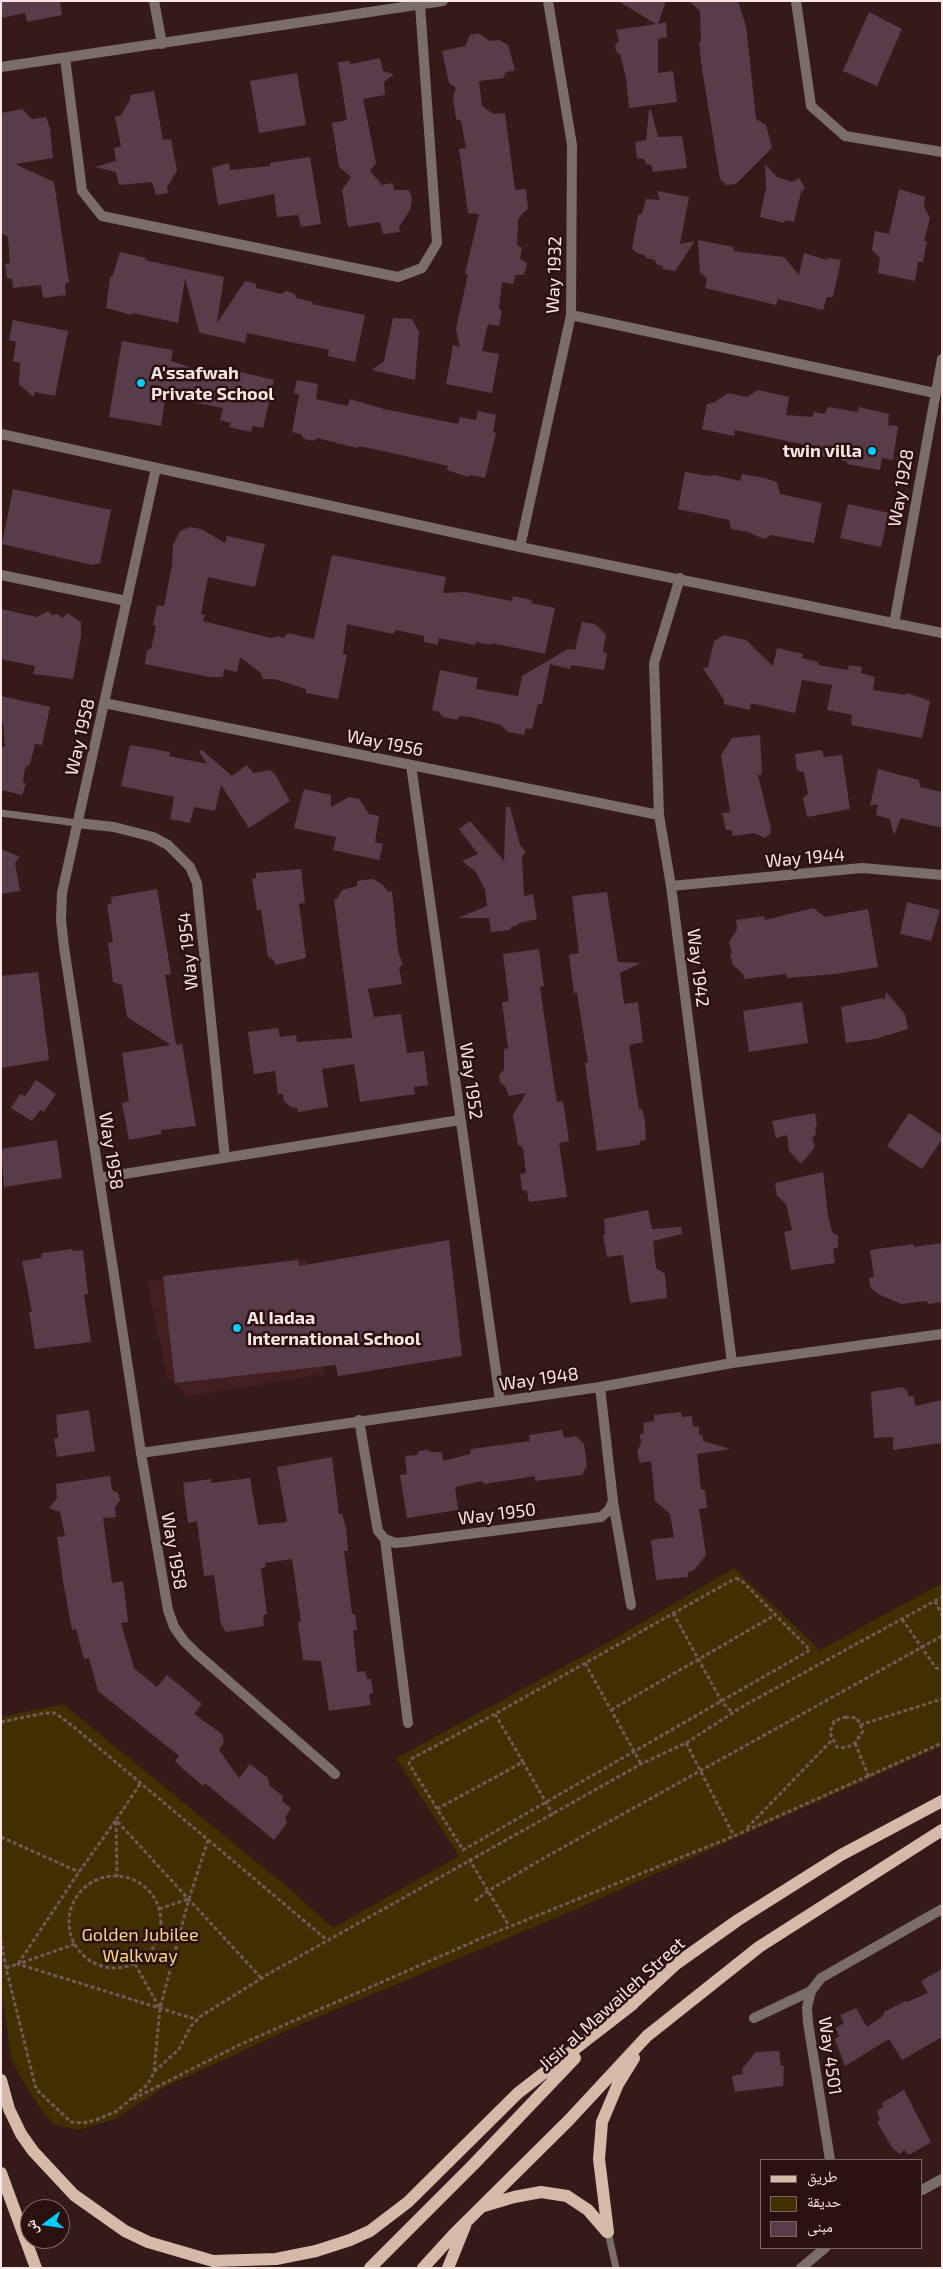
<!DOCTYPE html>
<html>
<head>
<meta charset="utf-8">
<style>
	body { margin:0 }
	#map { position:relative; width:943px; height:2269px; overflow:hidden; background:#361a19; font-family:"Exo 2","Noto Naskh Arabic",sans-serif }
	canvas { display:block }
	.frame { position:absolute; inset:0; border:2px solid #fae6e4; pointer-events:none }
	.legend { position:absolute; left:760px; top:2159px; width:162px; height:90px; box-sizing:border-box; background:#2b1010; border:1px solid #7e6665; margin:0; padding:6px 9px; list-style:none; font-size:15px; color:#fae6e4 }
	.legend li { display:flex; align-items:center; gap:10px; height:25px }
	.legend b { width:25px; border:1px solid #7e6665 }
	.north { position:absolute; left:20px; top:2199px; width:50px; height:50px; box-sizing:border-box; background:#2b1010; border:1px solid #7e6665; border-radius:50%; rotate:256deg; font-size:14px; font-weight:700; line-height:20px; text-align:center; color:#fae6e4 }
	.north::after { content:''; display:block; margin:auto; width:18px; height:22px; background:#00cbf9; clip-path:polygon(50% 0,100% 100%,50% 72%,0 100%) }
</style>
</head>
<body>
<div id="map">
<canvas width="943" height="2269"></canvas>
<div class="frame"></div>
<ul class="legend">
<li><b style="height:6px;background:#d5baa9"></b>طريق</li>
<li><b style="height:14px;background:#412f00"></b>حديقة</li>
<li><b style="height:14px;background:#593c4a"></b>مبنى</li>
</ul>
<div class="north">ش</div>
</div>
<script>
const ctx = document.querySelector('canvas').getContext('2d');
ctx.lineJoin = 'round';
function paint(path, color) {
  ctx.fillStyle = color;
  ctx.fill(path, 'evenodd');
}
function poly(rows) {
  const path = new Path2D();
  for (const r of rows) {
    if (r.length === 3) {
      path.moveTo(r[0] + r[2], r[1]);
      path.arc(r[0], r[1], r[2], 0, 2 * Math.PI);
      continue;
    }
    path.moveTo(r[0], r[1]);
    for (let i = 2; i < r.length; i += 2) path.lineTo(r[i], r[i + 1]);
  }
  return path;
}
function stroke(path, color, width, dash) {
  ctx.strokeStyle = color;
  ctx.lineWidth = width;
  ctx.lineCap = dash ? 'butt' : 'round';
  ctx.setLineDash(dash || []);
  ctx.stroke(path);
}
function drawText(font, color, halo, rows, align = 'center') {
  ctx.font = font + ' "Exo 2",sans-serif';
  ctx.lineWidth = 5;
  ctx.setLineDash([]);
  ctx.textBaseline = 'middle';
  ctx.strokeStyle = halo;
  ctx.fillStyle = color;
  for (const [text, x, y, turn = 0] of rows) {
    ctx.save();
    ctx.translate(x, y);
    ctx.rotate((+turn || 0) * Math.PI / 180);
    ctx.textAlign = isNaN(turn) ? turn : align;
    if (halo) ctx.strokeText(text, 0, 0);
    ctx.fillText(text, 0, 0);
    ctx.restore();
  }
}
const built = poly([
	[305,1258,324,1374,188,1396,167,1377,147,1282]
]);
const green = poly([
	[734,1568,820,1650,942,1583,942,1746,577,1909,299,2025,163,2088,115,2119,79,2130,53,2124,40,2108,23,2082,12,2061,1,1988,1,1717,63,1704,291,1890,333,1928,459,1856,396,1758,600,1647]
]);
const building = poly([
	[1,1,60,1,62,15,27,22,25,13,1,18],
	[618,1,666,1,658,24,666,22,667,37,658,39,658,73,673,71,677,102,629,108,626,78,620,54,617,53,615,45,619,41,616,30,656,24],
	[689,1,738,1,746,26,756,119,766,125,772,148,736,184,726,185,720,179,702,69,699,42,701,41,700,11],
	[869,12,902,29,877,86,843,71],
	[478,33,490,41,499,40,508,45,515,70,505,73,504,78,479,81,482,106,493,114,505,113,515,190,526,189,528,209,523,213,518,220,517,245,522,248,520,259,527,263,524,275,516,275,513,284,502,282,499,309,502,311,499,326,488,324,482,351,499,354,492,393,446,384,453,345,460,347,456,329,468,274,465,274,479,214,468,213,459,149,466,148,461,121,456,119,453,97,456,88,449,83,442,51,465,46,470,35],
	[380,58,383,71,394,74,384,82,385,95,363,99,376,163,370,171,382,185,393,183,394,190,409,190,412,198,410,210,399,227,400,232,383,234,380,222,348,227,342,190,351,177,339,167,332,123,347,120,338,62,349,61,351,64],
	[297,73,306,125,259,133,250,81],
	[154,91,163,140,171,139,177,171,167,187,168,193,156,195,152,182,119,185,116,172,95,167,116,161,114,148,121,146,115,117,121,115,130,100,130,95],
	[22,109,32,119,46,117,50,128,53,158,15,164,54,182,69,282,65,284,66,295,43,298,41,285,13,288,12,279,7,278,5,264,10,263,8,237,1,233,1,113],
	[649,110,651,110,658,137,682,136,687,168,653,172,651,165,646,164,644,159,637,158,635,142,646,140],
	[310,157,321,224,301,227,298,215,277,217,274,194,218,205,212,168,229,163,230,170,270,166,270,163],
	[765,164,777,177,792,182,799,178,805,188,801,192,794,222,786,220,784,223,760,217,766,188],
	[899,189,925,197,924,207,930,218,924,241,927,241,923,262,918,262,915,281,878,273,880,258,872,250,875,231,889,234],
	[657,191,689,197,680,244,695,241,675,271,663,269,662,266,656,264,655,260,647,258,644,255,635,252,632,248,638,215,642,214,646,199,660,200],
	[698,240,734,247,733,251,784,257,799,275,804,253,827,260,828,258,841,260,833,297,827,297,823,310,778,299,776,305,705,288,707,278,700,273],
	[120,252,146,258,145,260,224,277,217,323,245,281,256,284,256,288,281,294,286,291,295,294,296,298,313,302,312,304,365,315,355,362,328,356,329,350,247,333,245,343,201,333,199,331,185,278,178,323,133,313,132,315,106,308,110,277,113,275],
	[393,318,412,319,419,332,415,380,372,370,384,361],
	[13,320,68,331,55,396,35,392,33,397,19,384,20,363,13,361,16,342,9,340],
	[122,341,173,350,171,361,196,369,231,376,232,370,274,380,263,428,253,426,251,432,229,427,231,423,220,420,223,408,187,401,166,394,161,426,109,417],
	[297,380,318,384,316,399,348,406,350,399,384,409,458,424,460,417,476,420,478,411,496,415,493,432,496,433,485,478,470,475,468,477,447,470,448,466,392,453,359,446,357,448,317,438,313,441,304,439,301,434,292,432,299,395,294,393],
	[758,390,789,397,786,415,812,417,814,412,825,414,828,407,858,412,859,407,889,414,888,425,898,426,893,460,882,458,880,470,847,464,848,462,841,460,841,451,838,450,835,459,805,453,806,445,735,430,734,436,702,429,707,404,713,403,728,393,747,397],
	[685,472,709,476,715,475,740,481,742,474,764,478,777,482,780,494,822,503,814,543,771,535,764,539,748,532,731,529,729,520,678,509],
	[13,489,111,510,100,563,92,565,2,544],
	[848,504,889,513,881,547,840,538],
	[190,527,201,529,225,543,227,536,265,544,255,587,208,577,201,614,205,615,203,621,271,638,278,636,284,638,288,633,314,639,332,555,446,577,443,593,465,592,512,601,513,596,532,600,531,603,555,608,545,654,492,643,491,645,476,642,475,645,439,638,438,645,424,642,424,636,396,630,393,634,347,624,343,654,347,655,338,699,306,693,306,689,274,679,263,679,261,673,240,657,237,672,224,669,223,677,210,677,145,664,147,650,151,649,156,626,153,625,157,605,164,606,172,565,173,545,180,531],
	[1,609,37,617,48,611,52,615,57,614,63,618,67,613,81,622,81,636,73,679,33,674,35,666,1,659],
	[582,622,595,624,606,635,603,652,607,653,604,670,571,665,570,669,550,664,542,704,538,704,532,729,526,728,524,735,508,732,501,725,471,717,459,716,457,720,443,717,439,712,432,710,440,670,478,678,476,689,518,696,522,676,568,649,575,650],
	[724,635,746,640,773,666,777,648,803,654,802,658,818,662,818,665,848,670,849,665,862,667,861,673,875,677,873,690,905,695,907,693,930,701,922,738,851,725,852,715,827,710,832,685,802,680,795,713,751,703,750,710,724,704,724,700,703,668,708,667,714,641],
	[1,696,50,707,42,745,35,744,30,764,25,768,23,782,26,784,22,795,1,790,1,747,5,747,3,722,1,721],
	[760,735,762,775,758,775,771,829,770,834,765,838,754,833,733,836,731,830,726,830,722,813,730,812,721,755,732,738],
	[130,745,170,752,169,756,207,764,199,752,202,750,232,776,247,765,253,773,270,770,275,774,290,801,249,828,221,785,215,811,194,807,190,823,170,819,174,797,121,786],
	[822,750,824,757,842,755,850,809,807,817,803,798,808,794,804,772,797,771,795,754],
	[878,769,919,780,920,787,942,792,942,828,901,818,894,835,890,819,876,815,878,804,870,806],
	[304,789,331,795,331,807,349,797,359,799,369,814,379,816,375,842,383,844,379,860,333,850,336,837,294,828],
	[506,807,510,807,520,845,526,852,522,856,524,896,533,894,537,919,519,923,518,925,511,927,510,930,491,932,489,918,458,918,487,906,485,889,475,871,462,861,478,854,459,829,470,821,504,861],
	[1,849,20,857,15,863,20,891,1,894],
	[301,869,305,903,299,904,306,958,275,965,274,960,268,957,261,910,257,910,252,879,256,878,256,873],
	[373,879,383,885,388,892,392,891,398,951,403,965,399,967,402,984,368,989,374,1017,401,1014,407,1053,424,1051,428,1085,414,1087,415,1094,360,1102,354,1064,322,1069,328,1107,298,1112,297,1108,291,1107,284,1101,283,1094,278,1094,275,1071,254,1074,248,1032,278,1028,280,1037,296,1035,297,1042,352,1038,334,899,337,899,342,890,357,886,357,881],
	[157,889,171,974,165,975,176,1045,182,1044,196,1126,161,1130,161,1134,129,1140,122,1103,129,1101,122,1053,171,1045,127,1017,122,985,113,982,108,943,113,942,107,905,112,903,111,897],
	[607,892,618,962,641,963,620,973,624,1004,638,1002,643,1042,629,1045,639,1109,642,1109,645,1122,646,1140,640,1141,639,1145,597,1151,585,1063,588,1062,577,993,574,993,569,955,579,953,572,896],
	[907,902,940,910,931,941,900,934],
	[813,908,825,917,868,909,878,967,835,974,787,978,786,974,744,979,743,974,733,965,730,954,732,953,729,942,737,929,736,920,764,916,765,920],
	[539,949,544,986,540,987,548,1043,557,1102,563,1101,569,1141,559,1143,567,1197,529,1202,527,1191,522,1190,520,1174,526,1173,523,1148,518,1145,513,1115,526,1093,509,1096,505,1086,500,1082,499,1075,504,1070,504,1049,508,1048,502,1002,509,1001,503,954],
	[38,972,49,1060,1,1068,1,976],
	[886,992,905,1014,908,1029,875,1039,846,1043,841,1007,883,998,884,1002],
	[802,1002,808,1043,749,1052,743,1011],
	[36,1080,56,1094,44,1112,40,1110,32,1121,11,1108,20,1094,25,1096],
	[815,1113,817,1124,815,1128,816,1134,812,1138,815,1147,801,1164,789,1151,787,1135,776,1138,772,1121],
	[909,1113,942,1135,942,1139,922,1169,887,1146],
	[57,1140,62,1178,4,1187,1,1149],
	[823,1172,828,1216,832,1232,838,1236,838,1247,833,1249,835,1263,791,1270,784,1232,792,1230,786,1204,777,1196,775,1183],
	[648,1210,652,1229,681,1227,682,1234,653,1241,656,1268,665,1274,667,1298,630,1303,623,1255,607,1257,603,1235,605,1235,604,1219],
	[449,1240,462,1356,338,1376,336,1365,175,1383,163,1276,298,1260,299,1266],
	[942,1243,942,1302,928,1304,927,1301,901,1304,878,1294,870,1287,869,1278,874,1277,870,1250,913,1244,914,1247],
	[72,1249,73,1251,83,1250,88,1294,84,1294,91,1342,35,1349,29,1312,32,1312,22,1261,41,1258,42,1253],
	[902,1387,907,1390,908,1396,914,1396,915,1406,942,1400,942,1443,893,1450,893,1437,874,1438,871,1392],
	[89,1410,95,1451,57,1457,54,1439,58,1438,56,1415],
	[681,1412,682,1417,692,1416,693,1427,699,1427,699,1435,702,1435,703,1441,730,1449,697,1454,701,1489,705,1490,707,1508,699,1509,706,1555,694,1570,688,1572,688,1577,656,1580,651,1540,674,1537,670,1514,655,1501,651,1461,640,1463,637,1452,641,1443,640,1435,644,1433,643,1423,654,1421,654,1415],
	[562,1430,564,1438,576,1436,584,1444,587,1466,582,1475,535,1481,535,1476,484,1484,482,1481,455,1487,458,1510,407,1518,400,1475,407,1474,405,1456,417,1455,419,1451,428,1450,430,1452,442,1452,443,1461,470,1454,471,1449,530,1441,529,1435],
	[332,1457,339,1514,342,1514,346,1527,348,1551,344,1551,352,1614,355,1614,357,1630,353,1630,357,1672,365,1671,367,1679,371,1679,373,1693,369,1694,371,1705,329,1711,321,1661,303,1660,298,1622,301,1622,292,1559,265,1563,266,1567,261,1568,267,1614,263,1615,264,1626,226,1632,221,1624,214,1575,204,1576,197,1521,188,1523,183,1483,211,1479,211,1483,250,1478,258,1525,287,1522,277,1467],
	[110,1476,112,1490,118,1493,120,1500,115,1507,116,1517,103,1518,112,1583,123,1581,128,1622,121,1623,134,1668,157,1687,167,1675,202,1704,194,1714,222,1734,224,1742,219,1750,239,1778,250,1764,268,1778,270,1786,283,1796,282,1801,291,1808,285,1818,287,1823,274,1840,205,1783,203,1786,183,1769,175,1761,179,1756,98,1691,89,1658,84,1659,76,1629,72,1630,63,1581,57,1537,65,1536,60,1512,49,1508,57,1498,56,1484],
	[942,1969,942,2037,902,2060,889,2039,845,2066,835,2039,839,2036,836,2028,844,2023,840,2015,856,2008,867,2027,883,2016,884,2012,905,2001,907,2002,928,1993,921,1981],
	[779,2051,781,2066,784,2066,783,2086,735,2092,732,2076,743,2074,742,2069,756,2052],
	[904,2090,931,2142,909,2155,904,2150,900,2154,893,2149,877,2122,880,2120,877,2111,883,2107,882,2103]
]);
const path = poly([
	[736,1578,742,1581,810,1650,463,1850,409,1764,411,1759,495,1714,736,1578],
	[935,1601,942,1615],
	[673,1613,722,1702,732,1712],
	[902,1619,936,1668,942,1670],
	[585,1663,641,1764],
	[611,1710,775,1615],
	[495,1714,523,1762],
	[845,1717,857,1718,863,1731,855,1743,846,1748,837,1747,830,1733,834,1721,845,1717],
	[1,1722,45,1713,55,1713,74,1727,327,1940],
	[860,1725,942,1699],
	[686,1743,734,1836],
	[855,1743,869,1777],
	[140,1784,116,1820,262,1979],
	[437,1809,523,1762,553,1815],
	[747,1828,832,1740],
	[1,1837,79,1872],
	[469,1859,509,1926],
	[115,1922,46],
	[475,1901,488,1891,544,1858,942,1636],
	[159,1909,188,1899],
	[1,1939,6,1968,36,2089,71,2122,83,2123,96,2120,117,2111,148,2084,154,2072,179,2049,191,2026,201,2016,270,1973,641,1764,686,1743,745,1705,942,1597],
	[75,1944,18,1964,198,2020],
	[135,1964,159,2007],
	[6,1968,18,1964,79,1872,116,1820,117,1877],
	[154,2071,160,2008,189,1899,208,1840],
	[133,2099,239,2045,484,1937,734,1836,942,1743]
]);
const service = poly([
	[1,813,77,823],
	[608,2232,616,2268]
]);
const minor = poly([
	[154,1,162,44],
	[796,1,811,106,845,136,942,152],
	[65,58,82,191,102,216,398,277,422,268,437,243,420,5],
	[1,67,443,1],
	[571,315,935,393],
	[156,468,62,893,61,920,64,947,141,1453,168,1610,174,1627,184,1641,196,1653,335,1774],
	[520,547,571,315,572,145,548,1],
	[1,575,127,601],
	[680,578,654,663,659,815,671,886,732,1363],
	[894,624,942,359],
	[104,703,659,815],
	[411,765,500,1400],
	[77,823,114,827,153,837,168,845,190,867,197,883,225,1158],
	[671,886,862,868,942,875],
	[99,1178,460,1120],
	[359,1420,376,1520,378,1531,385,1539,395,1543,406,1542,601,1517,609,1510,613,1501,600,1387],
	[141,1453,600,1387,732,1363,942,1334],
	[613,1502,631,1605],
	[385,1539,408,1723],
	[754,2018,811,1991],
	[922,2190,942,2179]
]);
const tertiary = poly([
	[1,434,520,547,942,633],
	[830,2160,808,2023,807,2007,811,1991,821,1978,942,1909],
	[801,2268,825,2248]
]);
const primary = poly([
	[628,2008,676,1964,738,1920,841,1855,942,1801],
	[1,2080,9,2109,21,2134,33,2151,74,2195,125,2231,148,2242,213,2261,276,2259,316,2251,350,2240,370,2231,408,2202,518,2093,633,2004],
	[1,2173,36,2268],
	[484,2206,514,2197,541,2192,567,2196,588,2210,607,2232],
	[608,2232,599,2159,602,2122,618,2084,634,2058],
	[370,2268,473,2165,575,2058],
	[423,2268,454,2234,569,2120,647,2036,759,1947,942,1830],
	[448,2268,465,2226]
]);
const markers = [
	[141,383,5,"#00cbf9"],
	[872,451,5,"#00cbf9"],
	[237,1328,5,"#00cbf9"]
];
const streetNames = [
	["Way 1932",554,275,-88],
	["Way 1928",901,488,-80],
	["Way 1958",80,737,-77],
	["Way 1956",385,743,11],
	["Way 1944",805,858,-5],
	["Way 1954",188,951,-96],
	["Way 1942",698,968,83],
	["Way 1952",471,1081,82],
	["Way 1958",111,1151,81],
	["Way 1948",539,1379,-8],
	["Way 1950",497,1514,-7],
	["Way 1958",174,1551,80],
	["Jisir al Mawaileh Street",612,2004,-42],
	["Way 4501",830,2056,82]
];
const poiNames = [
	["A'ssafwah",151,373],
	["Private School",151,394],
	["twin villa",862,451,"right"],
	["Al Iadaa",247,1318],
	["International School",247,1339]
];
const parkNames = [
	["Golden Jubilee",140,1935],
	["Walkway",140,1956]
];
paint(built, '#431f1f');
paint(green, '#412f00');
paint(building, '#593c4a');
stroke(path, '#725857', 3, [4, 2.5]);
stroke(service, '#7b6e66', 7);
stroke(minor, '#7b6e66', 10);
stroke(tertiary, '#7b6e66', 10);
stroke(primary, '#d5baa9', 12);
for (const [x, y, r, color] of markers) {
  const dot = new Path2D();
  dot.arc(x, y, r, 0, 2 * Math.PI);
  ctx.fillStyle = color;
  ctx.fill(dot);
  stroke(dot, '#2b1010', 2);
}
drawText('18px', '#fae6e4', '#2b1010', streetNames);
drawText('bold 18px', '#fae6e4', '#2b1010', poiNames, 'left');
drawText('18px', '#f6d487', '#2b1010', parkNames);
</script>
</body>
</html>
